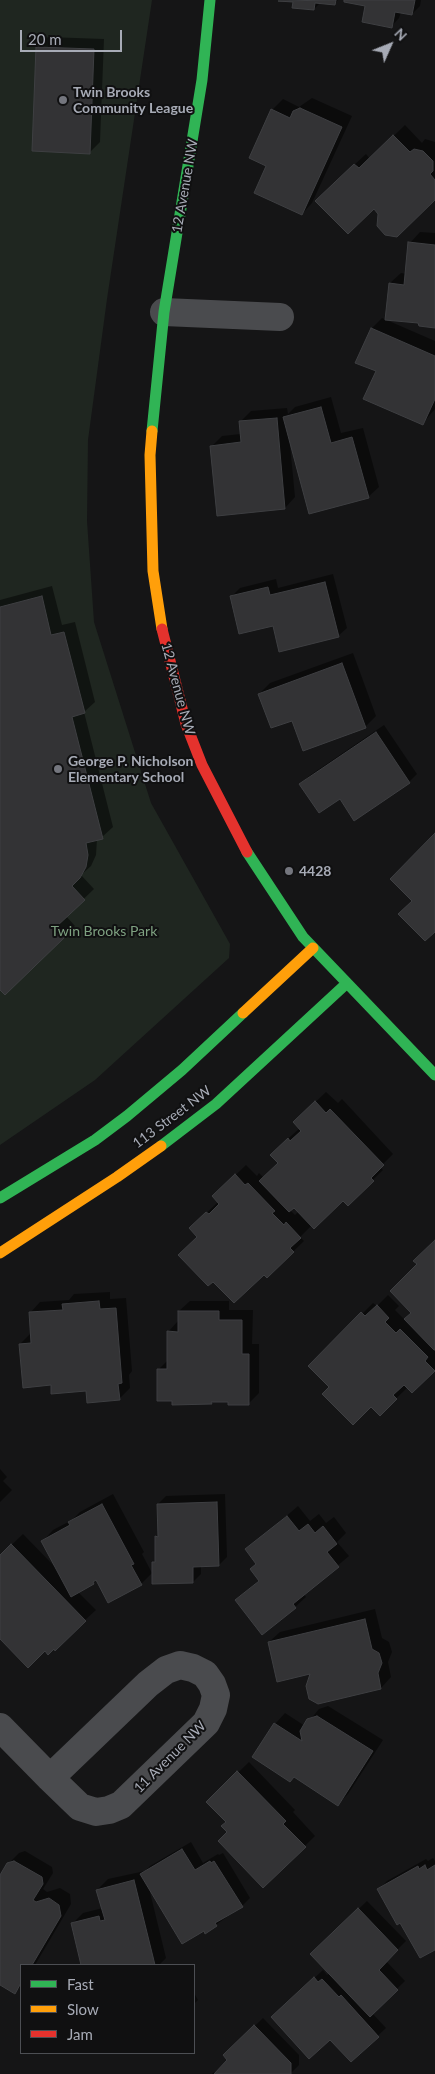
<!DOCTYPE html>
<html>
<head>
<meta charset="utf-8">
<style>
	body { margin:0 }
	#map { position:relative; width:435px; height:2074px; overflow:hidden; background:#151516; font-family:Lato,sans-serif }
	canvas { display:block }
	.legend { position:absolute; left:20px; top:1964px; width:175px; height:90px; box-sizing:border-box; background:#101011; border:1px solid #4c4e53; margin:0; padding:6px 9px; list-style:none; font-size:15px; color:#a7abb6 }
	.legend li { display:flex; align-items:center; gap:10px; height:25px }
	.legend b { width:25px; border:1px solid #4c4e53 }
	.north { position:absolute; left:365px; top:20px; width:50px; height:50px; -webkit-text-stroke:4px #101011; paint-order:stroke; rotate:46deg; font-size:14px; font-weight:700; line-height:20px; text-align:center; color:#a7abb6 }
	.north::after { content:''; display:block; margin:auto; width:18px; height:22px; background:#a7abb6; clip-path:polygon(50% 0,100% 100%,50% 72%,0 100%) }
	.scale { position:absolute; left:20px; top:30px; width:102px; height:22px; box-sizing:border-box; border:2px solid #a7abb6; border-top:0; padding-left:6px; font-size:15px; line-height:18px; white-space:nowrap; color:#a7abb6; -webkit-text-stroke:4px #101011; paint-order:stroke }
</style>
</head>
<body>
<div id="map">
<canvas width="435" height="2074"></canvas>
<ul class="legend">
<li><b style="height:6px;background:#30b455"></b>Fast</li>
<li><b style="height:6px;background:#ff9f0a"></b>Slow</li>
<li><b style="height:6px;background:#e5322d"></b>Jam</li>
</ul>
<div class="north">N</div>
<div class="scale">20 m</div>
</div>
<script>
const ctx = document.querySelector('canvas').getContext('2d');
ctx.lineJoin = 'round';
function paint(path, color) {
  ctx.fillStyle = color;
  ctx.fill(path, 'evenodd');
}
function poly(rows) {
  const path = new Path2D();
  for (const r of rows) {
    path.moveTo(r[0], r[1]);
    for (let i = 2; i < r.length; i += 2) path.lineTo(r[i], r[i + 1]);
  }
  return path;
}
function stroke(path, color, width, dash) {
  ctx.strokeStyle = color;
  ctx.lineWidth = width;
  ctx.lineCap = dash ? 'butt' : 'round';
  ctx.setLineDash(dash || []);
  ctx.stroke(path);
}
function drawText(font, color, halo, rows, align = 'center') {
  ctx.font = font + ' Lato,sans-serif';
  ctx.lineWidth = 4;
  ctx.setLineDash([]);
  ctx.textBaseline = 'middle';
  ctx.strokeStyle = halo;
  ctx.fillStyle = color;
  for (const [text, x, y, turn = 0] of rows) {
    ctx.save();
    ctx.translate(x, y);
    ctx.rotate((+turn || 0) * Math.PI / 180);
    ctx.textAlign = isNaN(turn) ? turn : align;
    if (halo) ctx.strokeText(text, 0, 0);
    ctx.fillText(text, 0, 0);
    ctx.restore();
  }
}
const green = poly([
	[0,0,152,0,107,299,88,440,87,521,94,622,151,803,230,944,229,958,95,1080,0,1145]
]);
const shadow = poly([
	[284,0,338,0,335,3,321,2,314,9,294,1],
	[345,0,421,0,420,6,412,14,401,12,399,18,391,27,367,5],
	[48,37,104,39,100,142,89,153,37,47],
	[312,98,352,116,312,203,302,214,268,165,272,110,283,99,299,107],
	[405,125,422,143,425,139,435,142,435,198,379,213,374,207,327,190,366,154,370,159],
	[420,232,435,233,435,327,390,283,401,273,407,274,410,243],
	[382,318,435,341,435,409,423,423,377,371,357,362,372,328],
	[331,397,341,433,363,428,379,487,368,497,290,445,295,497,285,508,212,446,222,436,241,434,240,422,251,411,287,408,288,414,295,407],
	[333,574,347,628,338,636,274,624,232,596,240,588,276,579,278,588],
	[52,586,62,625,75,622,95,702,84,712,113,827,102,837,97,839,96,855,91,866,81,875,94,889,66,916,75,926,0,988,0,600],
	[353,653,376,716,365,727,293,719,259,694,270,683],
	[384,725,417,774,409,782,340,798,301,784,309,776],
	[326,1092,338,1103,342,1099,393,1154,380,1167,383,1170,348,1204,343,1200,312,1225,300,1237,304,1241,267,1277,199,1237,191,1228,219,1201,214,1196,246,1165,257,1176,259,1173,264,1178,279,1163,282,1144,300,1128,305,1112],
	[294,1206,299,1211,295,1215,290,1210],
	[435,1241,435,1369,412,1391,408,1387,380,1414,371,1405,331,1387,310,1366,373,1303,377,1306,388,1295,399,1306,395,1310,405,1320,412,1313,418,1264],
	[110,1292,110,1299,126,1298,132,1371,129,1375,130,1388,119,1399,88,1390,52,1384,20,1344,31,1333,30,1313,40,1302,69,1300,74,1294],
	[190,1301,229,1301,229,1310,253,1310,252,1344,259,1344,259,1393,248,1404,229,1400,214,1400,211,1403,159,1369,168,1360,168,1332,178,1321,179,1311],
	[0,1469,7,1477,3,1481,12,1490,0,1502],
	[113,1494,144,1552,142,1554,152,1573,141,1584,97,1580,78,1592,96,1610,85,1620,45,1650,0,1638,0,1556,23,1534,58,1570,43,1541,53,1530,72,1520,80,1512],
	[225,1494,227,1557,219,1565,201,1565,201,1574,193,1582,153,1563,156,1559,156,1537,159,1534,158,1504,166,1496],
	[298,1506,310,1521,319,1514,326,1523,334,1517,346,1533,337,1542,349,1556,304,1594,306,1597,295,1607,236,1600,259,1580,257,1563,247,1550],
	[375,1609,382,1638,389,1642,392,1652,388,1662,391,1677,381,1688,312,1672,269,1642,280,1632],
	[328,1706,383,1740,348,1794,338,1804,295,1777,290,1781,275,1724,285,1713,305,1726,319,1709],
	[249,1762,295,1810,293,1812,315,1836,263,1887,229,1832,228,1822,208,1802],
	[191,1842,203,1863,218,1854,219,1855,223,1853,250,1898,242,1906,206,1932,149,1888,166,1958,159,1965,83,1965,72,1924,83,1913,103,1908,97,1890,108,1879,145,1871,150,1866],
	[25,1851,52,1867,53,1873,43,1889,47,1892,60,1888,70,1894,71,1904,35,1965,21,1965,21,1986,15,1992,0,1984,0,1877,8,1864,19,1853],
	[433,1858,435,1861,435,1949,400,1921,378,1890,387,1881,426,1859,428,1861],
	[367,1901,406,1941,386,1961,405,1981,372,2013,386,2028,351,2061,330,2038,281,2009,323,1970,327,1975,330,1973,312,1954],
	[194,1993,198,2000,194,2004],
	[263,2018,299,2055,299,2065,290,2074,212,2074,214,2072,215,2073,229,2060,225,2055]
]);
const building = poly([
	[336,0,335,5,315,3,314,10,292,8,293,2,278,1,336,0],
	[344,0,415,0,412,15,395,12,392,28,362,22,365,6,344,2,344,0],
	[36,47,94,49,90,154,32,151,36,47],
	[300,108,342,127,302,215,254,193,266,166,249,158,271,109,290,118,293,111,300,108],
	[393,135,410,152,414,149,423,151,433,161,433,171,430,174,435,180,435,200,397,237,385,235,377,226,378,214,374,209,348,234,315,201,354,164,359,168,393,135],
	[408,242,435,245,435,328,419,326,418,323,385,320,389,283,404,285,408,242],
	[371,328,435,356,435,399,423,425,363,399,376,371,355,363,371,328],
	[321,407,331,443,352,437,369,498,309,514,283,417,321,407],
	[277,418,285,509,217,516,210,446,241,442,239,421,277,418],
	[325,582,339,637,279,652,273,626,239,634,230,596,268,587,270,595,325,582],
	[42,596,51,635,64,632,85,713,72,717,103,839,86,843,88,855,86,867,80,878,72,886,85,900,56,927,65,937,5,995,0,990,0,607,42,596],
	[342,663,366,728,303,751,292,721,271,728,258,694,342,663],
	[376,732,410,783,354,821,340,799,319,813,299,784,376,732],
	[435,833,435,932,425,941,398,914,412,901,390,879,435,833],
	[315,1101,326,1113,330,1109,384,1165,371,1178,374,1181,348,1206,343,1201,314,1229,294,1208,289,1212,259,1181,278,1163,270,1155,288,1138,290,1141,301,1131,293,1122,315,1101],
	[235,1174,245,1185,248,1183,275,1211,272,1213,284,1225,286,1222,301,1238,290,1248,294,1252,267,1278,264,1275,234,1303,213,1282,208,1286,178,1255,197,1237,189,1228,206,1212,209,1214,219,1204,212,1196,235,1174],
	[435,1240,435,1350,434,1350,404,1319,411,1313,390,1291,417,1264,413,1261,435,1240],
	[99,1301,100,1309,116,1308,122,1383,118,1384,120,1400,87,1403,86,1391,51,1394,51,1385,23,1388,19,1344,31,1343,29,1312,63,1310,62,1304,99,1301],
	[377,1305,389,1318,385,1322,396,1333,400,1329,428,1357,425,1361,435,1371,412,1393,404,1385,393,1395,397,1399,380,1416,371,1407,353,1425,322,1394,329,1387,308,1366,361,1312,365,1316,377,1305],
	[178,1311,219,1311,219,1320,242,1320,242,1354,249,1354,249,1405,228,1405,228,1402,211,1402,212,1404,172,1405,172,1401,157,1401,157,1369,167,1369,167,1331,178,1332,178,1311],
	[217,1502,219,1566,193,1567,193,1583,152,1584,152,1562,155,1562,155,1536,158,1537,157,1504,217,1502],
	[102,1504,134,1564,131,1565,142,1585,108,1603,96,1580,93,1582,94,1584,71,1597,41,1541,70,1525,68,1522,102,1504],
	[287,1516,299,1531,308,1524,315,1533,323,1526,337,1544,327,1552,339,1567,293,1604,296,1608,262,1635,235,1600,259,1581,250,1569,256,1564,245,1549,287,1516],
	[11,1544,86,1621,55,1651,54,1649,48,1655,45,1651,28,1668,0,1639,0,1555,11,1544],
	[365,1619,372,1649,379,1653,382,1663,378,1673,381,1689,318,1704,309,1699,306,1686,310,1674,277,1682,268,1642,365,1619],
	[317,1716,373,1751,338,1806,294,1777,290,1782,252,1757,274,1723,302,1741,300,1731,307,1719,317,1716],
	[237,1771,286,1821,283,1824,306,1847,263,1888,218,1841,227,1832,221,1826,226,1822,206,1802,237,1771],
	[182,1849,195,1870,210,1861,211,1863,214,1861,243,1907,215,1923,217,1926,205,1934,204,1931,182,1944,140,1874,182,1849],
	[14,1861,42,1877,43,1884,33,1900,36,1902,49,1898,59,1905,61,1916,32,1965,21,1965,21,1983,15,1994,0,1985,0,1875,7,1863,14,1861],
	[425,1865,427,1870,435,1865,435,1950,420,1958,400,1923,397,1925,377,1889,418,1866,419,1869,425,1865],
	[134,1880,155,1965,81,1965,71,1923,99,1916,100,1921,105,1920,96,1890,134,1880],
	[358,1908,398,1950,379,1970,398,1990,370,2017,310,1954,358,1908],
	[314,1977,318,1982,322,1979,339,1997,341,1995,379,2037,351,2062,330,2040,309,2059,271,2017,314,1977],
	[254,2025,291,2063,291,2074,214,2074,227,2060,223,2055,254,2025]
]);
const street = poly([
	[164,312,280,317],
	[0,1727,50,1778,80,1807,96,1812,109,1810,121,1805,206,1723,213,1709,216,1695,212,1684,205,1674,193,1668,180,1665,166,1670,148,1684,50,1778]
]);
const fast = poly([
	[152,431,164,312,202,80,210,0],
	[247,852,303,937,435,1075],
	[161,1146,216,1104,346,984],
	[0,1198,95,1140,127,1116,182,1070,243,1013]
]);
const slow = poly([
	[152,431,150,455,153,571,162,629],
	[243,1013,313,948],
	[0,1253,117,1177,161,1146]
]);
const jam = poly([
	[162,629,186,724,202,765,247,852]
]);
const markers = [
	[63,100,5,"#74767e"],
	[58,769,5,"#74767e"],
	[289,871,5,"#74767e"]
];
const poiNames = [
	["Twin Brooks",73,92],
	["Community League",73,108],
	["George P. Nicholson",68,761],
	["Elementary School",68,777],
	["4428",299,871]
];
const streetNames = [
	["12 Avenue NW",185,186,-80],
	["12 Avenue NW",178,689,75],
	["113 Street NW",172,1117,-37],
	["11 Avenue NW",170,1757,-45]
];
const parkNames = [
	["Twin Brooks Park",104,931]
];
paint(green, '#1f2620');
paint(shadow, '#0007');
paint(building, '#333335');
stroke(building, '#3e3f42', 1);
stroke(street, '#4a4b4e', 28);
stroke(fast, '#30b455', 11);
stroke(slow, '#ff9f0a', 11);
stroke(jam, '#e5322d', 11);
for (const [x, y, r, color] of markers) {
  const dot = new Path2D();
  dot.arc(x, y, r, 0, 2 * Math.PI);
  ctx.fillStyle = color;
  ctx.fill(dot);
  stroke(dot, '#101011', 2);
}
drawText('bold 14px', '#a7abb6', '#101011', poiNames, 'left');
drawText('14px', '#a7abb6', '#101011', streetNames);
drawText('14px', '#7ea181', '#101011', parkNames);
</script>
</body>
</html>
